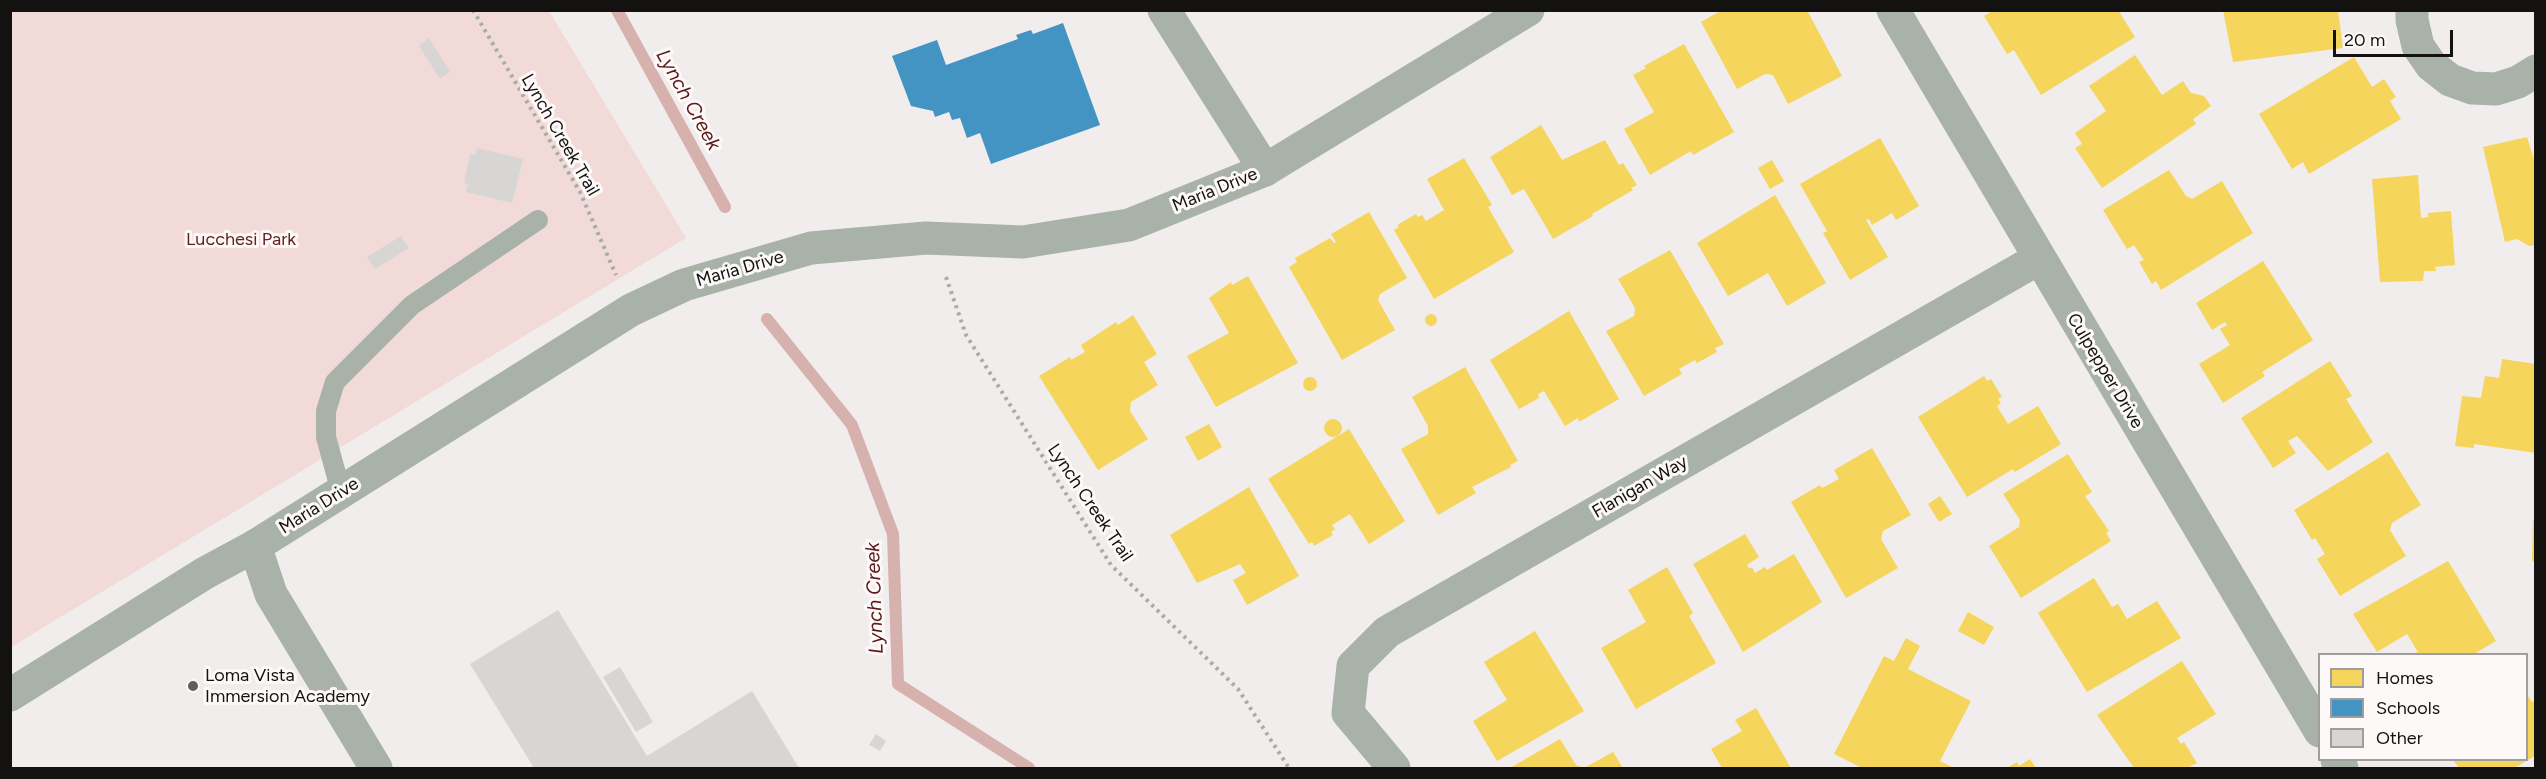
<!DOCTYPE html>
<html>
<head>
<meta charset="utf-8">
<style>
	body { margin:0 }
	#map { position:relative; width:2546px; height:779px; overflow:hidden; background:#f0edec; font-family:Figtree,sans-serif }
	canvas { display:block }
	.frame { position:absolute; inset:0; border:12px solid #131211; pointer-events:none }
	.legend { position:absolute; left:2318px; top:653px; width:210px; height:108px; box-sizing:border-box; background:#fef9f9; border:2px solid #a09d9c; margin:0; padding:8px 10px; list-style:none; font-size:18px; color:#131211 }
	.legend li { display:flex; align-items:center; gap:12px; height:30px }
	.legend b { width:30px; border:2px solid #a09d9c }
	.scale { position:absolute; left:2333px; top:30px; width:120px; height:27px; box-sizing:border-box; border:3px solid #131211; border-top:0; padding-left:8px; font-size:18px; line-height:21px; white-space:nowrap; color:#131211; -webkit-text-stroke:4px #fef9f9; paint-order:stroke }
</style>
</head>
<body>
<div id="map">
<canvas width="2546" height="779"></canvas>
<div class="frame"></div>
<ul class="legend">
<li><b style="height:16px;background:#f6d55c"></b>Homes</li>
<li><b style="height:16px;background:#4393c3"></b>Schools</li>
<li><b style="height:16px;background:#d8d6d5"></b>Other</li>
</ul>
<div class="scale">20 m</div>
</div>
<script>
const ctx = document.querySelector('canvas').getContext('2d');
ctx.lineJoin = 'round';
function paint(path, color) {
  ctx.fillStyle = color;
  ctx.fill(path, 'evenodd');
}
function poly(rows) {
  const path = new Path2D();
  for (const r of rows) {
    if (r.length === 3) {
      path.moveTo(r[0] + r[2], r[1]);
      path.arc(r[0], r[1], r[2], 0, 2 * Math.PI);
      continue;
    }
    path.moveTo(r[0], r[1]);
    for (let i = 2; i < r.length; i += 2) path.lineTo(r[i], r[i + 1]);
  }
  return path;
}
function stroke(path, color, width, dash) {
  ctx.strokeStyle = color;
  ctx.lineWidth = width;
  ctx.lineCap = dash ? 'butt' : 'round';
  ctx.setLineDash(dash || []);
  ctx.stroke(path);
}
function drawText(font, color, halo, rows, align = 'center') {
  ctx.font = font + ' Figtree,sans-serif';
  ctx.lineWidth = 6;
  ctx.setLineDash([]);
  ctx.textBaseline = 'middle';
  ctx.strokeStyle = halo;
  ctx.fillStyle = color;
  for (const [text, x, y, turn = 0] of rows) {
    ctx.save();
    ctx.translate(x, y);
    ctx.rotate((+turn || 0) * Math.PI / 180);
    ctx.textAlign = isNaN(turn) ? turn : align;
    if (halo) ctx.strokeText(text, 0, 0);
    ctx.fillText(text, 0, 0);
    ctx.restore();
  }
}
const green = poly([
	[11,11,549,11,686,238,11,647]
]);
const homes = poly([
	[1722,10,1807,10,1842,76,1788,104,1773,75,1765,74,1737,89,1701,22],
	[1994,10,2118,10,2135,37,2041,95,2014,50,2007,54,1984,16],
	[2223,10,2338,10,2343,48,2233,62],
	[1684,44,1734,132,1693,155,1691,151,1650,175,1624,129,1654,112,1633,75,1646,68,1644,66],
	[2135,55,2162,95,2183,81,2191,93,2204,96,2211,106,2193,119,2196,124,2102,188,2075,148,2082,144,2075,133,2106,111,2089,86],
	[2354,57,2372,87,2384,79,2396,97,2390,101,2401,119,2309,174,2303,162,2292,169,2259,114],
	[1541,125,1562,160,1605,140,1619,165,1623,163,1637,185,1631,188,1633,190,1592,214,1593,216,1553,239,1524,189,1512,195,1490,157],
	[2527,137,2536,166,2536,245,2529,246,2517,239,2505,242,2483,147],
	[1880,138,1919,206,1896,220,1892,213,1872,225,1869,219,1866,220,1888,257,1850,280,1823,233,1827,231,1800,184],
	[1464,158,1492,205,1488,207,1514,252,1434,299,1394,230,1399,227,1397,225,1416,214,1418,217,1422,215,1426,221,1444,210,1427,179],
	[1772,160,1784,181,1770,189,1758,168],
	[2169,170,2186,196,2192,199,2222,181,2253,233,2161,290,2156,281,2152,284,2139,262,2144,260,2134,245,2127,249,2103,210],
	[2418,175,2421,218,2428,217,2428,213,2451,211,2455,265,2435,267,2436,271,2424,271,2423,281,2380,282,2372,179],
	[1775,195,1826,283,1787,306,1768,273,1728,296,1697,243],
	[1369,212,1407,278,1380,294,1378,300,1395,330,1342,360,1289,267,1297,262,1295,258,1330,238,1334,243,1336,242,1331,234],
	[1670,250,1724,344,1715,348,1717,352,1697,363,1695,360,1679,369,1682,374,1644,396,1606,331,1634,316,1635,308,1618,279],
	[2263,261,2313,340,2262,372,2265,376,2223,403,2199,364,2230,345,2220,329,2227,325,2225,322,2212,330,2196,303],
	[1248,276,1298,363,1216,407,1187,356,1229,333,1209,298,1231,282,1232,285],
	[1569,311,1619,399,1579,422,1578,418,1565,426,1544,391,1538,394,1539,398,1519,409,1490,360],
	[1431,320,6],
	[1133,315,1157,354,1144,362,1158,385,1131,402,1130,411,1148,439,1098,470,1039,376,1070,357,1071,360,1085,352,1081,345,1116,322,1118,325],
	[2502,359,2536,364,2536,453,2474,444,2474,448,2455,446,2462,396,2481,398,2485,376,2499,378],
	[2330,361,2352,396,2346,399,2373,442,2328,471,2297,436,2288,441,2296,453,2273,468,2241,418],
	[1465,367,1518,461,1510,465,1511,467,1472,487,1476,493,1438,515,1401,449,1428,434,1428,426,1412,397],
	[1984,376,1987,381,1991,379,2002,397,1998,399,2001,403,1997,406,2008,424,2038,406,2061,444,2015,472,2013,469,1967,497,1918,417],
	[1310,384,7],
	[1333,428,9],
	[1209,424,1222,447,1198,461,1185,437],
	[1349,429,1405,521,1369,544,1350,514,1332,525,1335,529,1331,532,1333,535,1314,546,1312,542,1309,544,1268,479],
	[1872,448,1911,515,1883,531,1881,539,1898,568,1846,598,1791,502,1820,485,1822,488,1839,479,1834,470],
	[2388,452,2421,505,2392,523,2390,530,2406,556,2340,596,2317,559,2325,554,2315,538,2312,540,2294,510],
	[2068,454,2092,492,2085,496,2109,531,2106,533,2111,541,2021,598,1989,546,2019,527,2020,520,2003,494],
	[1249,487,1299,576,1247,605,1233,580,1246,573,1240,564,1197,583,1170,535],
	[1940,496,1952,514,1939,522,1928,504],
	[2533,520,2536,521,2536,562,2532,561],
	[1745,534,1759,557,1747,565,1750,569,1752,567,1755,573,1765,567,1767,570,1794,554,1822,602,1743,652,1693,564],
	[2448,561,2496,641,2474,654,2413,654,2418,652,2407,634,2377,652,2353,614],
	[1667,567,1693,613,1689,616,1716,663,1636,709,1601,648,1646,622,1628,590],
	[2094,578,2112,607,2118,604,2127,619,2157,601,2181,638,2087,692,2038,613],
	[1968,612,1994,627,1984,645,1958,631],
	[1535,631,1584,711,1497,761,1473,721,1507,700,1484,662],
	[1906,638,1920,646,1908,669,1971,701,1940,761,1954,768,1862,768,1834,754,1884,656,1894,661],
	[2182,661,2216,714,2177,738,2181,744,2184,742,2197,763,2187,768,2134,768,2097,715],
	[2526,693,2532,702,2536,700,2536,755,2515,768,2459,768,2453,760,2526,760],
	[1756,708,1791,768,1722,768,1711,749,1742,731,1735,720],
	[1560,739,1576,765,1584,768,1613,752,1623,768,1510,768],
	[2030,759,2036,768,2007,768,2017,762,2019,766]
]);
const schools = poly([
	[1063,23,1100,125,991,164,980,133,967,138,960,118,952,120,949,112,935,117,933,111,911,106,892,56,937,40,946,65,1018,39,1016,35,1031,30,1033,34]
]);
const stream = poly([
	[617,10,725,207],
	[767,319,852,425,893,534,898,684,1029,768]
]);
const building = poly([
	[429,38,450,72,440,79,419,46],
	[477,148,523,159,512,203,466,192,468,184,464,183,470,154,475,155],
	[401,236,409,248,375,269,367,257],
	[558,610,647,756,752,691,799,768,534,768,470,664],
	[620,667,653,722,636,732,603,677],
	[876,734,886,741,880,751,869,745]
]);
const path = poly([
	[473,10,580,192,616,275],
	[946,277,966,335,1111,565,1238,689,1289,768]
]);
const service = poly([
	[341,492,326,437,326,411,335,382,412,305,538,220]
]);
const minor = poly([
	[1164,10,1265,170],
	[1893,10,2320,731],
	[2412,10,2412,20,2418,46,2431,65,2450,80,2472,88,2496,89,2518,82,2536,71],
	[255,546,271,594,376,768],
	[2337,760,2342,768],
	[1394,768,1348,713,1353,666,1387,632,2038,259]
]);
const tertiary = poly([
	[10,695,205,573,255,546,631,310,684,285,811,248,926,238,1023,242,1129,225,1265,170,1528,10]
]);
const markers = [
	[193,686,6,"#605f5e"]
];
const streetNames = [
	["Lynch Creek Trail",560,135,60],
	["Maria Drive",1215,190,-22],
	["Maria Drive",740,269,-16],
	["Culpepper Drive",2105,371,59],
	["Flanigan Way",1640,487,-30],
	["Lynch Creek Trail",1090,503,56],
	["Maria Drive",319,506,-32]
];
const parkNames = [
	["Lucchesi Park",241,240]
];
const poiNames = [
	["Loma Vista",205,676],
	["Immersion Academy",205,697]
];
const waterNames = [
	["Lynch Creek",688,100,61],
	["Lynch Creek",875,598,-92]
];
paint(green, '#f1dad7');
paint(homes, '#f6d55c');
paint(schools, '#4393c3');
stroke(stream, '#d7b1ad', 12);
paint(building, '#d8d6d5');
stroke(path, '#a8aca7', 4, [3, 4.5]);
stroke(service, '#a8b2a8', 20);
stroke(minor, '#a8b2a8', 33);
stroke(tertiary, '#a8b2a8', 33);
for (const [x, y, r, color] of markers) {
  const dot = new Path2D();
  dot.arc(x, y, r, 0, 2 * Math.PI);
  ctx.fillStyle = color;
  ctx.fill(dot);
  stroke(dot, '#fef9f9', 2);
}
drawText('18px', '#131211', '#fef9f9', streetNames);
drawText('18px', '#632120', '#fef9f9', parkNames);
drawText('18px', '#131211', '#fef9f9', poiNames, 'left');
drawText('italic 20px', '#5a1918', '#fef9f9', waterNames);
</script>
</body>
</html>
